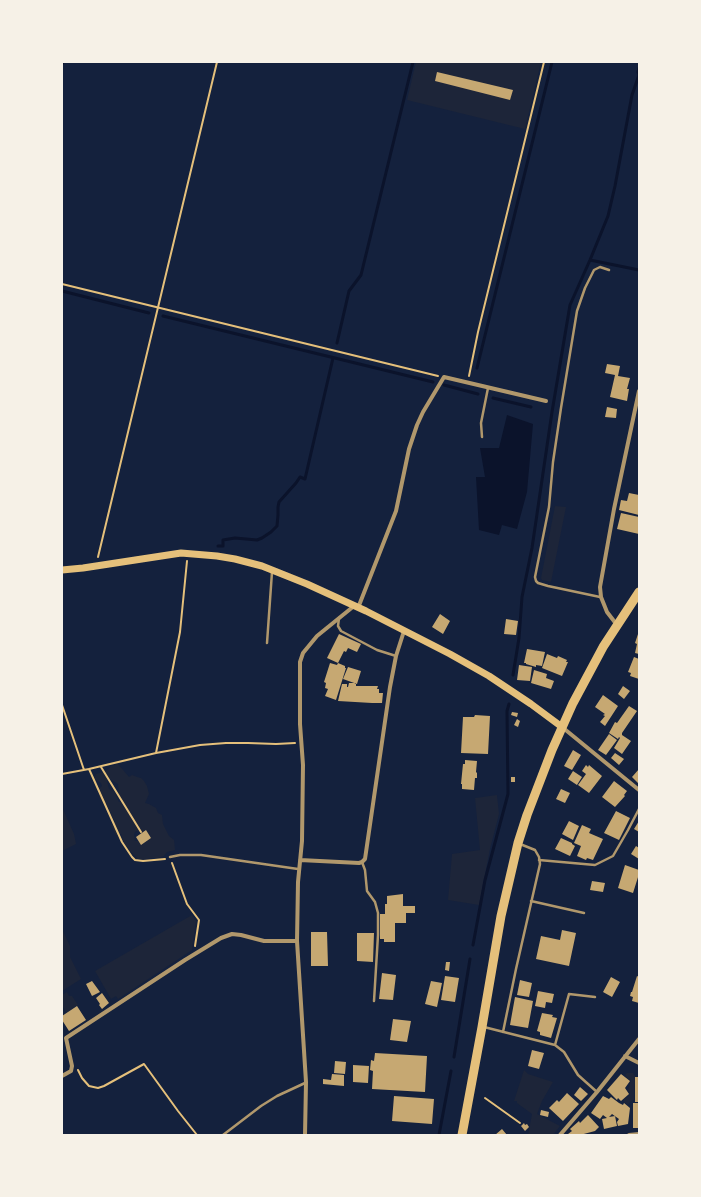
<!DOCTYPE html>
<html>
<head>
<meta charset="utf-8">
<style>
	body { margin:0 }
	#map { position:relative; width:701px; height:1197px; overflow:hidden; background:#14213d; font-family:Arial,sans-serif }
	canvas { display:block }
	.frame { position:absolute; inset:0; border:63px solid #f6f1e7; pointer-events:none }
</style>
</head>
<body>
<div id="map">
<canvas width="701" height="1197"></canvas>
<div class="frame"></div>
</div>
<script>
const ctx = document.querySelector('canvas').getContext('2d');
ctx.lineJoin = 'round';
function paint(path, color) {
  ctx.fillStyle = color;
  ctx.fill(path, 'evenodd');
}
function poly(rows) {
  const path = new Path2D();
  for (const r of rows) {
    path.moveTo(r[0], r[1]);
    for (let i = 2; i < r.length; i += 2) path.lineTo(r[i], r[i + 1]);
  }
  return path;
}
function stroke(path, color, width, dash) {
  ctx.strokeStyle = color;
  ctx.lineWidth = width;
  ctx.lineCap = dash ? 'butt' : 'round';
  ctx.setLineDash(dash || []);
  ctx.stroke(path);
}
const green = poly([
	[416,62,541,62,525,129,407,100],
	[555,506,566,507,551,582,542,580,541,578],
	[118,764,129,777,132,775,137,777,141,778,144,781,147,786,149,794,145,803,149,804,156,808,158,813,162,815,163,824,169,836,174,840,175,850,167,852,164,856,158,858,152,858,143,860,138,859,130,851,124,843,121,834,116,835,111,825,115,822,106,803,103,803,99,796,99,789,102,786,101,783,96,780,94,778,96,774,106,771,111,766],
	[108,778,118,784,119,796,122,798,121,802,119,802,114,791,109,789,107,781],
	[146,830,151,838,141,845,138,841,135,841,134,834,136,831,143,832],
	[497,795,499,814,490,849,479,905,448,900,452,854,480,850,475,798],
	[62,807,74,834,76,844,62,851],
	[192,915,196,921,192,950,118,999,116,996,111,999,95,971],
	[62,929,70,946,70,957,81,979,62,991],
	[67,992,69,996,72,996,78,1005,67,1013,62,1006,62,995],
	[524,1070,528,1074,553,1082,542,1101,537,1114,560,1126,553,1135,528,1135,532,1114,517,1103,517,1101,514,1101],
	[627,1073,633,1073,635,1076,634,1100,631,1101,628,1105,624,1102,624,1099,629,1096,630,1093,628,1090,631,1080,628,1079,625,1075]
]);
const water = poly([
	[507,415,533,424,527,492,517,529,502,525,499,535,479,530,476,477,485,477,480,448,499,448]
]);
const stream = poly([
	[62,64,63,62],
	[639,68,638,72,639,75],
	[590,260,639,270],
	[62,291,149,313],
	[163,316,433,382],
	[337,343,349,291,361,275,413,62],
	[477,368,552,62],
	[444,385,478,394],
	[493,398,531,407],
	[218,546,223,546,223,540,235,538,257,540,262,538,271,532,277,526,278,515,278,507,279,502,296,483,300,477,305,479,333,358],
	[513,675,519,638,522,597,532,548,552,412,570,305,590,260,608,216,615,186,632,95,639,75],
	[473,945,485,880,508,794,507,711,509,704],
	[454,1057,470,959],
	[439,1135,451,1071]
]);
const building = poly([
	[437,72,513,90,510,100,435,81],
	[607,364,620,366,618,376,630,378,627,389,629,389,627,401,610,397,615,375,605,373],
	[607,407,617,409,616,418,605,417],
	[629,493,639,495,639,515,619,510,621,500,627,501],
	[621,513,639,517,639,534,617,529],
	[440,614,450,621,443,634,432,627],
	[506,619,518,621,516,635,504,634],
	[639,631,639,654,635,653,637,644,635,643],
	[339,634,361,644,357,652,348,648,346,652,344,651,338,663,327,658],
	[527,649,545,652,542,666,536,665,536,667,526,664,526,663,524,663],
	[547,654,557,658,558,656,567,660,566,662,568,662,562,676,542,668],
	[634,657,639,659,639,679,630,676,631,673,628,672],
	[330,663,337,665,338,663,345,666,345,668,346,668,336,700,325,696,328,689,325,688,326,683,324,682],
	[519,665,532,667,530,681,517,680],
	[348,667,361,671,357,684,343,679],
	[534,670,547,674,546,678,554,681,551,689,531,683],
	[349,683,356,683,356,686,378,686,377,689,379,689,379,693,383,693,382,703,372,703,372,693,372,703,338,701,342,684,347,684,347,687,348,687],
	[623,686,630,691,624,699,618,694],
	[603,695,618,706,605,726,600,722,605,716,603,715,605,714,595,707],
	[629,706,637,711,622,733,622,735,631,741,622,754,614,748,620,738,619,737,618,739,609,733,615,722,617,723],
	[512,712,518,713,517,717,511,715],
	[475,715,490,716,488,754,461,753,463,717,474,717],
	[517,719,520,721,518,727,514,725],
	[609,734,617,740,606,755,598,750],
	[573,750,581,755,572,770,564,766],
	[615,753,624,759,619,765,611,758],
	[465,760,477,761,476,772,477,773,477,778,475,778,474,790,462,789,462,784,461,784,463,764,465,764],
	[586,765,588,767,589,765,602,776,589,793,578,785,586,774,582,771],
	[639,769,639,784,632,777],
	[573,771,582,777,577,785,568,779],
	[511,777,515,777,515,782,511,782],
	[614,781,627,791,624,795,625,796,615,807,602,797],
	[561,789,570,793,565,803,556,799],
	[616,811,630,818,619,840,604,833],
	[569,821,579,826,573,840,562,834],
	[639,821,639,832,634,829],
	[582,825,591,829,589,833,603,839,593,860,587,858,586,860,577,856,581,846,574,843],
	[146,830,151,838,141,845,136,837],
	[561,838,572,843,572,844,575,846,570,856,555,849],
	[636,846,639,848,639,859,631,854],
	[625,865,639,870,639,874,633,893,618,888],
	[592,881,605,883,603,892,590,890],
	[403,894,403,906,415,906,415,913,406,913,406,923,395,923,395,942,384,942,384,939,380,939,380,914,385,914,385,904,387,904,387,896],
	[562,930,576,933,569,966,536,959,541,936,560,940],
	[311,932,327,932,328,966,311,966],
	[357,933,374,933,373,962,357,961],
	[446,962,450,962,449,971,445,970],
	[382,973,396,975,393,1000,379,999],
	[445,976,459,978,455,1002,441,1000],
	[637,976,639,977,639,1003,632,1001,633,997,630,996,631,992,632,992],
	[611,977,620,982,612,997,603,992],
	[520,980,532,983,529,997,517,995],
	[92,981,100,992,92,996,86,984],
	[431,981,442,983,437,1007,425,1004],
	[538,991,554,994,552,1003,546,1002,545,1008,535,1006],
	[102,993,109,1003,102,1009,99,1005,100,1004,96,998],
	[515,997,533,1001,528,1028,510,1025],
	[77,1006,86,1020,69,1031,62,1020,62,1016],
	[542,1013,553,1015,552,1017,557,1018,551,1038,540,1035,540,1032,537,1031],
	[393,1019,411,1021,407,1042,390,1040],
	[532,1050,544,1053,539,1069,528,1066],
	[375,1053,427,1056,425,1092,372,1089,373,1071,370,1070,371,1060,374,1061],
	[335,1061,346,1062,345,1074,334,1073],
	[353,1065,369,1066,368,1083,353,1082],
	[332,1074,344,1075,344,1086,323,1084,323,1079,331,1080],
	[621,1074,630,1081,625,1088,629,1094,621,1101,618,1098,617,1100,607,1090],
	[635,1077,639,1077,639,1102,635,1102],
	[580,1087,588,1094,581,1101,574,1095],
	[567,1093,579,1104,563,1121,549,1108,557,1100,559,1102],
	[394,1096,434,1099,432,1124,392,1121],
	[603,1096,609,1099,611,1097,619,1103,623,1105,624,1103,630,1108,628,1124,618,1126,617,1122,619,1119,612,1114,609,1117,615,1116,617,1126,604,1129,602,1119,607,1118,603,1115,600,1119,591,1113],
	[633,1103,639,1103,639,1128,633,1128],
	[541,1110,549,1112,548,1117,540,1115],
	[588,1115,599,1127,595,1131,580,1135,569,1135,568,1134,572,1131,570,1129,579,1121,580,1123],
	[524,1123,525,1125,527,1124,529,1127,525,1131,521,1126],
	[502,1129,507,1135,495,1135]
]);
const path = poly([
	[62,284,438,376],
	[469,376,478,332,544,62],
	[98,557,217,62],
	[62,705,84,770],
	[156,753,180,632,187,561],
	[101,767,141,832],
	[89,769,122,842,132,857,135,860,143,861,165,859],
	[62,774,89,769,156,753,200,745,226,743,248,743,276,744,295,743],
	[172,863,187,904,199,920,195,946],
	[78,1070,82,1078,89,1086,98,1088,104,1086,144,1064,178,1111,197,1135],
	[485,1098,520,1123]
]);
const service = poly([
	[482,437,481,423,488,388],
	[600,597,548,586,538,583,536,581,535,577,549,507,553,462,561,408,577,311,585,288,594,270,600,267,609,270],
	[339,618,338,626,341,631,377,650,396,656],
	[267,643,272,572],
	[170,857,180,855,201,855,298,869],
	[539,860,595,865,613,856,628,830,639,809],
	[362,862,365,870,367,891,375,902,378,913,378,935,374,1001],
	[531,901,584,913],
	[484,1027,555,1045,564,1052,578,1075,597,1092],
	[503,1032,516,969,540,864,539,857,535,850,520,844],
	[555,1045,569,994,595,997],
	[223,1135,261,1106,277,1096,305,1083]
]);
const minor = poly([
	[358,608,396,511,409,449,417,425,423,412,444,377,546,401],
	[617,625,607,612,601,597,600,587,614,509,639,391],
	[562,727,639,790],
	[300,860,359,863,362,862,365,859,390,687,396,656,404,631],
	[625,1056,639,1063],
	[62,1076,71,1071,72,1066,66,1038,185,960,221,938,232,934,241,935,264,941,297,941],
	[305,1135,306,1082,297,941,298,882,302,841,303,765,300,724,300,662,303,653,317,636,354,606],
	[560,1135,597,1092,639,1039],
	[629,1135,639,1134]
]);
const secondary = poly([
	[62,570,83,568,181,553,217,556,235,559,262,566,307,584,366,611,450,654,489,676,531,704,562,727]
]);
const trunk = poly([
	[462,1135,482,1027,501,916,518,843,527,815,552,750,573,703,603,647,639,592]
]);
paint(green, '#1d2539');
paint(water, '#0b132b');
stroke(stream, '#0b132b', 3);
paint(building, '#c6a872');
stroke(path, '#e5c07b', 2);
stroke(service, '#b1986c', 2.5);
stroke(minor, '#b1986c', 4);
stroke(secondary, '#e5c07b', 7);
stroke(trunk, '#e5c07b', 9);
</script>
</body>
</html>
